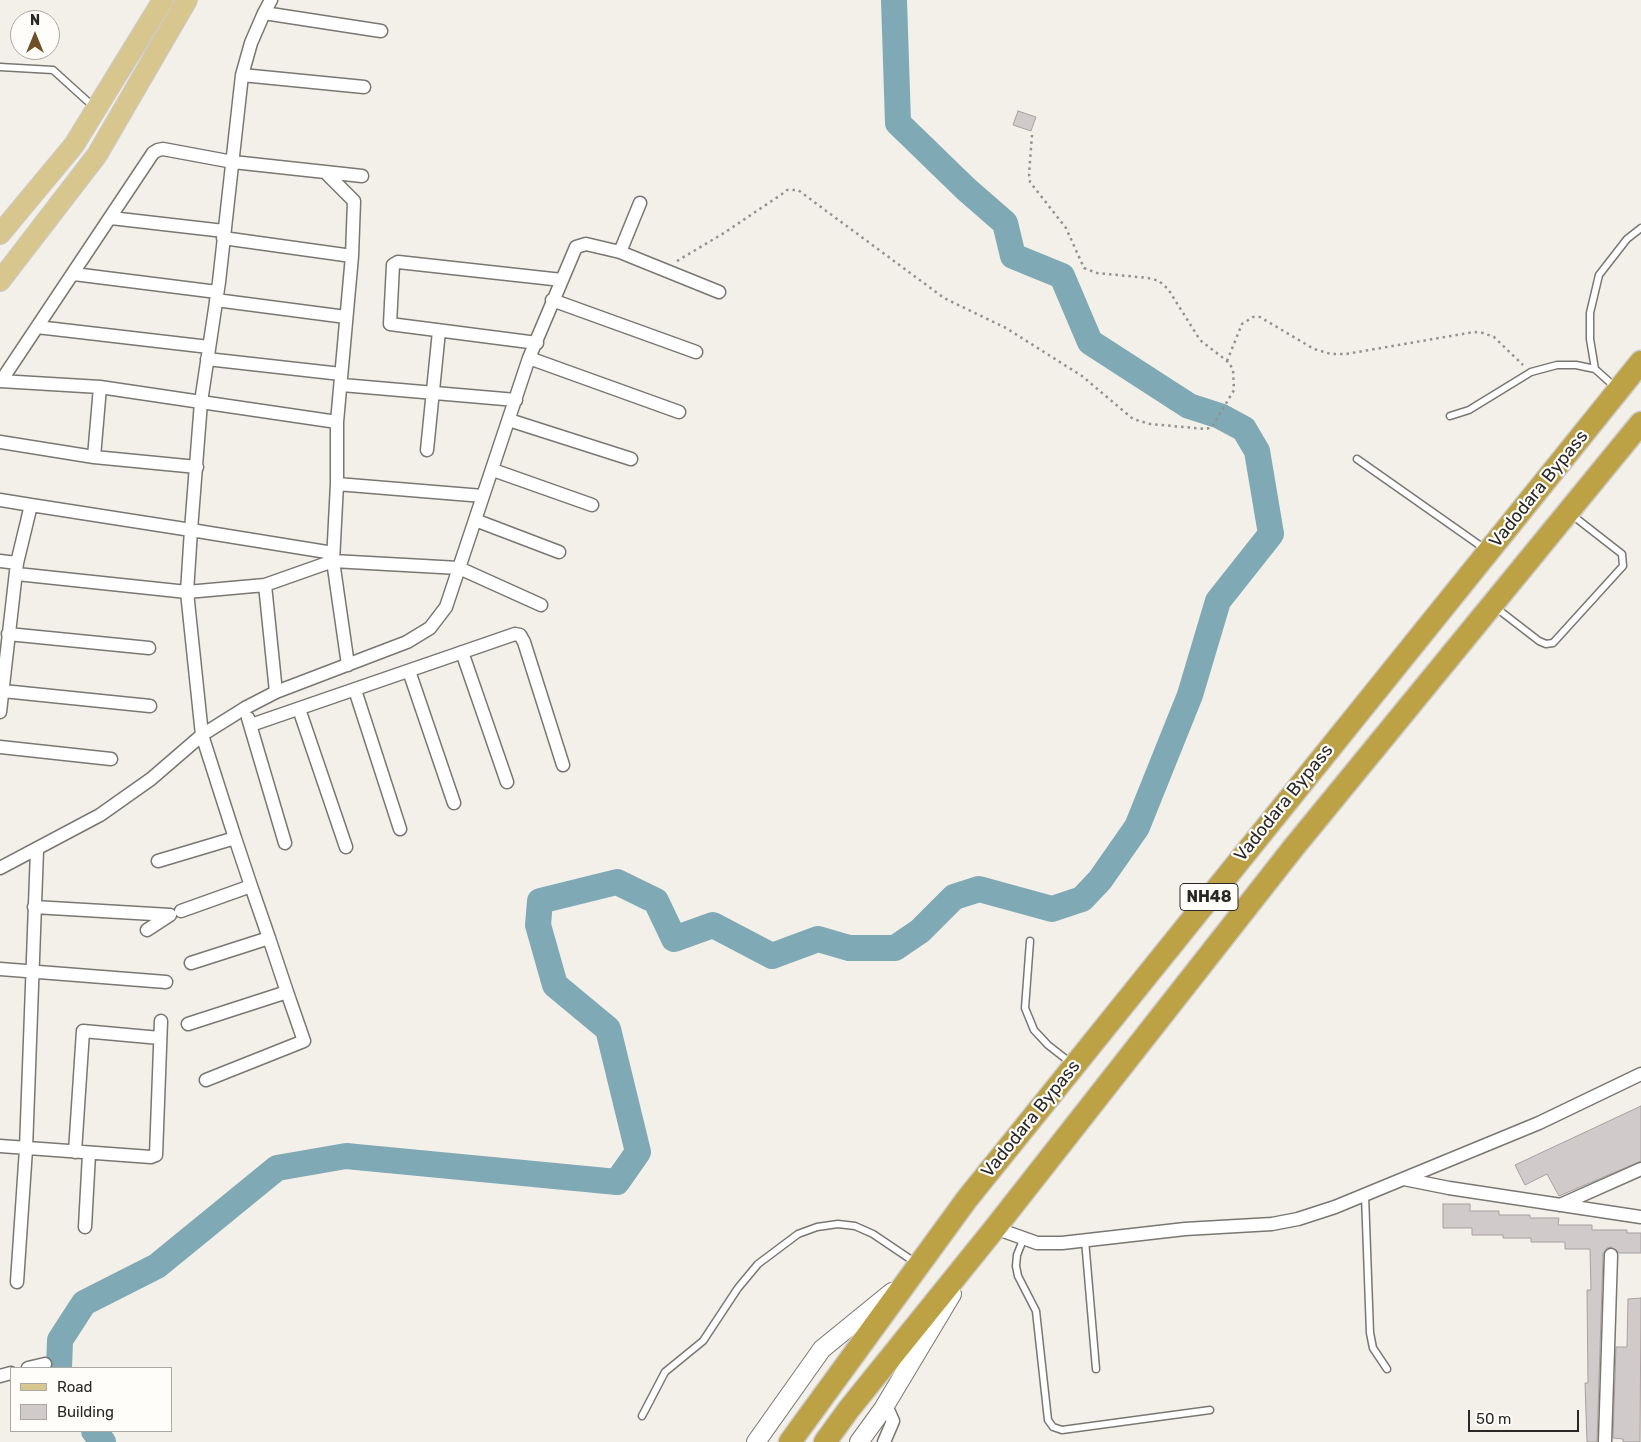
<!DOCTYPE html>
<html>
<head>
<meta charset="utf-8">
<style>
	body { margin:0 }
	#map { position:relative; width:1641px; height:1442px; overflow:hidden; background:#f3f0ea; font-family:Rubik,sans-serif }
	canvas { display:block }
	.legend { position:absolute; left:10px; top:1367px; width:162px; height:65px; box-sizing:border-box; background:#fffdfa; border:1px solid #a9a8a5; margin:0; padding:6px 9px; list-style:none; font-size:15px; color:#292826 }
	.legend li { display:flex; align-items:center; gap:10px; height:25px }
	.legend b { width:25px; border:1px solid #a9a8a5 }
	.north { position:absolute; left:10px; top:10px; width:50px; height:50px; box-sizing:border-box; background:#fffdfa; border:1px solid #a9a8a5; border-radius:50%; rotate:0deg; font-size:14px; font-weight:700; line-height:20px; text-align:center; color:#292826 }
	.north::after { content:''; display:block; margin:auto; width:18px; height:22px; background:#6f4f25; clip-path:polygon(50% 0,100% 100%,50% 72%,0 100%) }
	.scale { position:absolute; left:1468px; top:1410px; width:111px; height:22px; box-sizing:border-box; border:2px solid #292826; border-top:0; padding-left:6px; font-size:15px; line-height:18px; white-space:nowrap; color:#292826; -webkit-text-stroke:4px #fffdfa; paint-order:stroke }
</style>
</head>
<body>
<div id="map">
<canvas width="1641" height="1442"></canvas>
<ul class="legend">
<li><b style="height:6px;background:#d7c78f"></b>Road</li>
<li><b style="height:14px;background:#d1caca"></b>Building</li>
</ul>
<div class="north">N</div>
<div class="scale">50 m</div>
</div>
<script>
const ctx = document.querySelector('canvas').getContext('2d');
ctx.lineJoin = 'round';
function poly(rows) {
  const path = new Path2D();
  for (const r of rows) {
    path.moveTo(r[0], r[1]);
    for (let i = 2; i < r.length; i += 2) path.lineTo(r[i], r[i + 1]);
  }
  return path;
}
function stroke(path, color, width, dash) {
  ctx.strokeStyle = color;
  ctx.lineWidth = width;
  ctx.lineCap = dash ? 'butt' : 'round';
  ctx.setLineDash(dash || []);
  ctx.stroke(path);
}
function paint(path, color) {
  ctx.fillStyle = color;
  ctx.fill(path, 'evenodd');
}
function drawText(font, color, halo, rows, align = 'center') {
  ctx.font = font + ' Rubik,sans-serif';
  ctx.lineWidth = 4.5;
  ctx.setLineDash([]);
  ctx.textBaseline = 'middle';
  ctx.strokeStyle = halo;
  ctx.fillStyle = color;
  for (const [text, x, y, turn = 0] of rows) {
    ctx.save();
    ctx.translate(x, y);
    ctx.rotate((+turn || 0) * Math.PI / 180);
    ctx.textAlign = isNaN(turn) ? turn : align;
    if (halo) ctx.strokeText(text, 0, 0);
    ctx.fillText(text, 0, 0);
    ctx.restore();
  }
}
const river = poly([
	[59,1368,60,1340,84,1303,157,1266,277,1168,346,1156,617,1182,638,1152,608,1029,555,985,538,925,540,901,617,882,656,901,674,939,713,925,772,956,818,939,849,948,895,948,920,931,954,897,979,889,1052,909,1082,899,1100,880,1137,827,1190,695,1218,601,1271,534,1257,451,1244,429,1220,416,1189,406,1090,342,1062,276,1013,256,1005,223,966,189,898,123,894,0],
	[94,1431,103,1442]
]);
const building = poly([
	[1018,111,1036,117,1031,131,1013,125,1018,111],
	[1641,1106,1641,1161,1559,1196,1547,1174,1525,1185,1515,1165,1641,1106],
	[1443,1204,1470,1204,1470,1211,1499,1211,1499,1215,1530,1215,1530,1218,1559,1218,1558,1225,1592,1225,1592,1230,1627,1230,1627,1233,1641,1233,1641,1253,1619,1253,1611,1247,1607,1248,1603,1254,1597,1442,1587,1442,1585,1383,1588,1383,1587,1290,1591,1290,1590,1249,1565,1249,1565,1242,1531,1242,1531,1238,1503,1238,1503,1235,1472,1235,1472,1228,1443,1228,1443,1204],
	[1641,1298,1640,1442,1623,1442,1623,1439,1613,1438,1616,1347,1627,1347,1628,1299,1641,1298]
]);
const path = poly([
	[677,261,724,233,782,194,787,190,798,190,944,298,1006,328,1082,376,1133,419,1150,424,1206,429,1212,427,1234,390,1233,369,1227,361,1200,340,1168,289,1159,281,1148,278,1097,273,1084,268,1066,228,1030,182,1029,174,1032,135],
	[1227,361,1242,324,1253,317,1260,317,1314,349,1331,354,1346,354,1474,332,1483,333,1494,337,1523,365]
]);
const lane = poly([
	[0,67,53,70,95,108],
	[1615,387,1595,369,1590,339,1590,313,1599,275,1627,239,1641,228],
	[1450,416,1469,410,1531,372,1557,365,1576,365,1595,369],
	[1357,459,1485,549],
	[1495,607,1539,641,1546,644,1553,643,1623,566,1622,554,1572,515],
	[1030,941,1025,1008,1034,1030,1048,1045,1071,1063],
	[1365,1195,1370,1333,1373,1348,1387,1369],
	[1023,1240,1017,1255,1016,1266,1018,1276,1036,1311,1048,1420,1053,1427,1062,1430,1210,1410],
	[1085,1240,1096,1369],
	[642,1416,665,1372,703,1341,738,1288,758,1264,798,1234,817,1227,838,1224,855,1226,873,1234,916,1263]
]);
const street = poly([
	[264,13,271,0],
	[242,75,364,87],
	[325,172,354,201,352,256],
	[111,218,224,231],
	[620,252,640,203],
	[74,274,217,292],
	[216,300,346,317],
	[552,300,696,352],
	[37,327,209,347],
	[537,343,390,324,393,265,398,262,562,280],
	[529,358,679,412],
	[207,359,341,374],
	[0,381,100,387,201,402,219,282,242,75,251,43,264,13,381,31],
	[1,381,153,153,158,150,163,149,233,162,362,176],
	[342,385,516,400],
	[509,420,631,459],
	[337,422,337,484,333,561,459,568,541,605],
	[0,442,94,457,197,467],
	[427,450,439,331],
	[94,457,100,387],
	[493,470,592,505],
	[337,484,483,496],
	[0,500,31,505],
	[475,520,559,552],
	[0,561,17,563],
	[17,574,187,592,265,585,276,692],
	[265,585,333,561,348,665],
	[8,634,149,648],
	[462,652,507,782],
	[409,671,454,803],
	[355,690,400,829],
	[3,691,150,706],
	[299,709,346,847],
	[0,712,17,563,31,505,191,530,201,402,337,422,352,256,223,238],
	[248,718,285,843],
	[251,725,515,634,520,635,524,642,563,765],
	[0,747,111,759],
	[158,861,235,838,202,735,187,592,191,530,333,553],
	[0,868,100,815,151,779,202,735,245,708,276,692,407,642,430,628,446,607,529,358,576,247,586,244,620,252,719,292],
	[34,907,170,915],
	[181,911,251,886,235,838],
	[147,930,170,915],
	[191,963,269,938,251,886],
	[0,969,166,982],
	[188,1024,287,992,269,938],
	[206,1080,304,1041,287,992],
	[0,1146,151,1157,156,1155,161,1021],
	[75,1152,83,1031,160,1038],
	[1404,1179,1449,1188,1641,1217],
	[1560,1205,1641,1169],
	[85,1227,89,1154],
	[995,1228,1037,1243,1062,1243,1185,1229,1272,1224,1298,1219,1335,1207,1539,1123,1641,1074],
	[17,1282,26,1149,37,850],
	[28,1368,45,1364],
	[0,1376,11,1373],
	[883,1409,889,1412,893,1421,884,1442],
	[1605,1442,1611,1255]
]);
const secondary = poly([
	[756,1442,822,1349,892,1292],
	[859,1442,883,1409,952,1294]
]);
const primary = poly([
	[0,234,74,145,163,0],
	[0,281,97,155,187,0]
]);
const highway = poly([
	[790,1442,967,1199,1641,362],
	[825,1442,849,1409,995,1228,1294,847,1641,423]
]);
const shields = [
	[1209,897,58]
];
const shieldNames = [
	["NH48",1209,897]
];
const streetNames = [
	["Vadodara Bypass",1539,489,-51],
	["Vadodara Bypass",1284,803,-51],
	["Vadodara Bypass",1031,1119,-51]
];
stroke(river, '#7fa9b4', 26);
paint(building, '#d1caca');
stroke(building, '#a7a0a0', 1);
stroke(lane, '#797772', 9);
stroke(street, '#797772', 15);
stroke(secondary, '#797772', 20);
stroke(primary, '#cccbcb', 22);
stroke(highway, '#cccbcb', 25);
stroke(path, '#94928e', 2.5, [2.5, 4]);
stroke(lane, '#fff', 6);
stroke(street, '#fff', 12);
stroke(secondary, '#fff', 18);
stroke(primary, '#d7c78f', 20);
stroke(highway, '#bda245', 22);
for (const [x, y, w] of shields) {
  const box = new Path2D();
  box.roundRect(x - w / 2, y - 13.5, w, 27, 4);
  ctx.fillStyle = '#fffdfa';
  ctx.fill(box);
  stroke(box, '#292826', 1);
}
drawText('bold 16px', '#292826', null, shieldNames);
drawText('18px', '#292826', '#fffdfa', streetNames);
</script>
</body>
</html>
